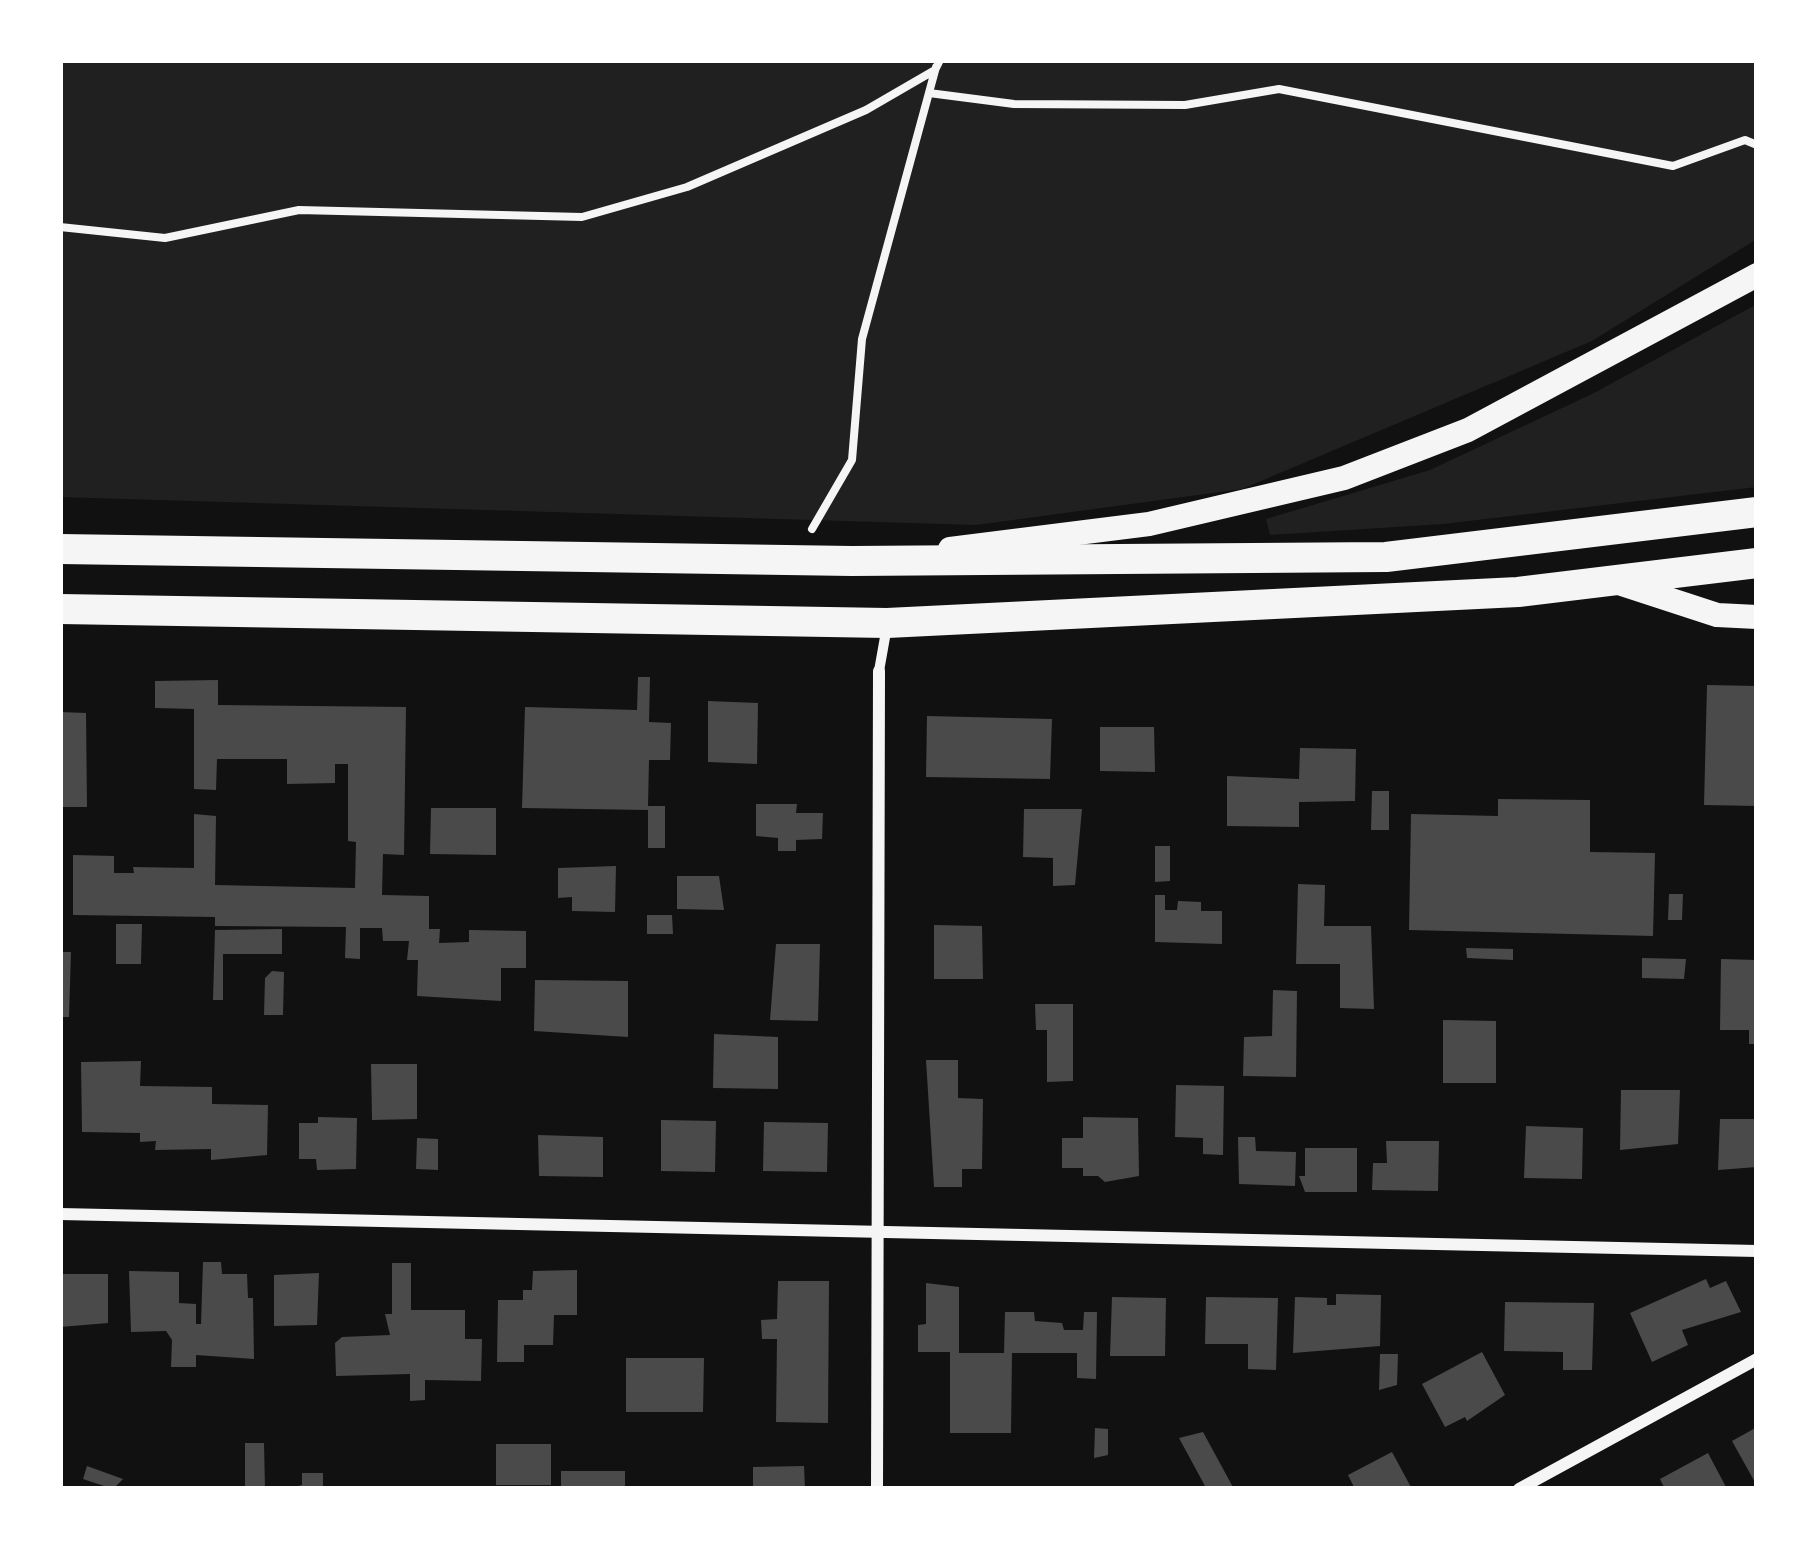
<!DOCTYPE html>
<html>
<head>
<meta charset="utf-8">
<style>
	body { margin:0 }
	#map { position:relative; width:1817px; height:1549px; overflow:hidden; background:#111; font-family:Roboto,sans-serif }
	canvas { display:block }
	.frame { position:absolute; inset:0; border:63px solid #fff; pointer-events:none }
</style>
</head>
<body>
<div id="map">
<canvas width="1817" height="1549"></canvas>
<div class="frame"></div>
</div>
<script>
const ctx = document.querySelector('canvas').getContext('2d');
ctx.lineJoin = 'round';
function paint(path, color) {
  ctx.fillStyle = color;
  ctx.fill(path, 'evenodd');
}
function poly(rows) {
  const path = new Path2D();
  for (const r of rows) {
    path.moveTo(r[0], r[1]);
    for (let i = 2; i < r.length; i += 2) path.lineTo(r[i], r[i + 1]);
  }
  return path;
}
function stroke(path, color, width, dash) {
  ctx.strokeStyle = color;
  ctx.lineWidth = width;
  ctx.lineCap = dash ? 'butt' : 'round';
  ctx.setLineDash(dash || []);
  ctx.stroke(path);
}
const green = poly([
	[60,60,1757,60,1757,239,1592,341,1242,489,976,525,60,497],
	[1757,304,1757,487,1443,524,1270,535,1266,519,1430,470,1594,393]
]);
const building = poly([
	[638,677,650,677,649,722,671,723,670,760,649,760,648,806,665,806,665,848,648,848,648,810,522,808,525,707,637,710],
	[218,680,218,705,406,707,404,855,383,854,382,895,429,896,429,929,440,929,439,943,469,942,469,930,526,931,526,968,501,968,501,1001,417,996,418,960,407,960,409,941,383,941,382,928,360,928,360,959,345,958,346,927,215,926,215,917,73,915,73,855,114,856,114,873,134,873,133,867,194,868,194,814,216,816,215,885,355,888,356,842,348,841,348,764,335,764,335,783,287,784,287,759,217,759,216,790,194,789,194,709,155,708,155,681],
	[1707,685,1757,686,1757,806,1704,805],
	[708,701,758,703,757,764,708,762],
	[60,712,86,713,87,807,60,807],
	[927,716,1052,719,1050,779,926,777],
	[1100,727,1154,727,1155,772,1100,771],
	[1300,748,1356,749,1355,801,1299,802,1299,827,1227,826,1227,776,1299,779],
	[1372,791,1389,791,1389,830,1371,830],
	[1498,799,1590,800,1590,852,1655,853,1653,936,1409,930,1411,814,1498,816],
	[756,804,797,804,796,813,823,813,822,839,796,840,796,851,778,851,778,838,756,836],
	[431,808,496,808,496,855,430,854],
	[1024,809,1082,809,1075,885,1053,886,1053,858,1023,857],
	[1155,846,1170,846,1170,881,1155,882],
	[616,866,615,912,572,911,572,897,558,898,558,868],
	[677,876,719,876,724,910,677,909],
	[1298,884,1325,885,1324,926,1371,926,1374,1009,1340,1008,1340,964,1296,964],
	[1669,894,1683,894,1682,920,1668,920],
	[1155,895,1165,895,1165,910,1177,910,1178,901,1201,902,1201,911,1222,911,1222,944,1155,942],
	[647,915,672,915,673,934,647,934],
	[116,924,142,924,141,964,116,964],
	[934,925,982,926,983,979,934,979],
	[282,929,282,954,223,954,223,1000,213,1000,215,930],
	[776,944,820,944,818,1021,770,1020],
	[1466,948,1513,949,1513,960,1467,958],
	[60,952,71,952,69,1017,60,1017],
	[1642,958,1686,959,1684,979,1642,978],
	[1721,959,1757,960,1757,1044,1749,1044,1749,1030,1720,1030],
	[272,971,284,972,283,1015,264,1015,265,978],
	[535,980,628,981,628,1037,534,1031],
	[1273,990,1297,991,1296,1077,1243,1076,1244,1037,1272,1036],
	[1035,1004,1073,1004,1073,1081,1047,1082,1047,1030,1036,1030],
	[1443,1020,1496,1021,1496,1083,1443,1083],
	[714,1034,778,1037,778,1089,713,1088],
	[926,1060,958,1060,958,1098,983,1099,982,1169,962,1169,962,1187,934,1187],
	[141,1061,140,1086,212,1087,212,1104,268,1105,267,1155,211,1160,211,1149,155,1150,156,1141,140,1142,140,1133,82,1132,81,1062],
	[371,1064,417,1064,417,1119,372,1120],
	[1176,1085,1224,1086,1223,1155,1203,1154,1203,1138,1175,1137],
	[1621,1090,1680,1090,1678,1144,1620,1150],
	[318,1117,357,1118,356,1169,317,1170,316,1159,299,1159,299,1123,318,1123],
	[1083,1117,1138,1118,1139,1176,1105,1182,1098,1176,1083,1176,1083,1168,1062,1168,1062,1138,1083,1138],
	[1720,1119,1757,1119,1757,1167,1718,1170],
	[661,1120,716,1121,715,1172,661,1171],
	[764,1122,828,1123,827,1172,763,1171],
	[1526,1126,1583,1128,1582,1179,1524,1178],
	[538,1135,603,1137,603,1177,539,1176],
	[1238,1137,1255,1137,1256,1151,1296,1152,1295,1186,1239,1184],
	[417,1138,438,1139,438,1170,416,1169],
	[1386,1141,1439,1141,1438,1191,1372,1190,1373,1163,1387,1163],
	[1305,1148,1357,1148,1357,1192,1305,1192,1299,1176,1305,1176],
	[203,1262,221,1262,222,1274,247,1274,248,1298,253,1298,254,1359,196,1355,196,1367,171,1367,172,1340,166,1331,131,1332,129,1271,179,1272,179,1303,196,1304,196,1324,201,1324],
	[392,1263,411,1263,411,1310,465,1310,465,1339,482,1339,481,1381,425,1380,425,1400,410,1401,410,1374,336,1376,335,1343,342,1337,390,1335,385,1314,392,1314],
	[577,1270,577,1315,554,1315,553,1345,524,1345,524,1362,497,1362,498,1300,523,1300,523,1290,532,1290,533,1271],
	[319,1273,317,1325,274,1326,274,1275],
	[60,1274,108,1274,108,1323,60,1327],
	[1706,1279,1710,1288,1726,1281,1741,1312,1682,1330,1688,1345,1652,1362,1630,1313],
	[778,1281,829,1281,828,1423,776,1422,777,1339,762,1339,761,1320,777,1319],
	[926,1283,959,1287,959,1353,1004,1353,1005,1312,1034,1312,1035,1321,1062,1323,1064,1330,1083,1330,1084,1312,1097,1312,1096,1379,1077,1378,1077,1353,1012,1353,1011,1433,950,1433,950,1352,918,1352,918,1325,926,1324],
	[1336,1294,1381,1295,1380,1346,1293,1353,1295,1297,1327,1298,1327,1305,1336,1305],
	[1112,1297,1166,1298,1165,1356,1110,1356],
	[1206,1297,1278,1298,1276,1370,1248,1369,1248,1344,1205,1344],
	[1505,1302,1594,1303,1592,1370,1563,1370,1563,1352,1504,1351],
	[1482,1352,1505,1395,1467,1421,1465,1417,1445,1427,1422,1384],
	[1380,1354,1398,1354,1397,1385,1379,1390],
	[626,1358,704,1358,703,1412,626,1412],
	[1757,1427,1757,1486,1732,1441],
	[1095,1428,1108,1429,1108,1455,1094,1458],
	[1203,1432,1234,1489,1200,1489,1205,1486,1179,1438],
	[245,1443,264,1443,265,1489,245,1489],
	[496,1444,551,1444,551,1485,496,1485],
	[1392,1452,1412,1489,1355,1489,1348,1475],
	[1708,1453,1727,1489,1665,1489,1660,1479],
	[87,1466,123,1479,113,1489,83,1479],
	[804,1466,805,1489,753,1489,753,1467],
	[561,1471,625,1471,625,1489,561,1489],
	[302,1473,323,1473,323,1489,286,1489,302,1485]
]);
const path = poly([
	[929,93,1014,104,1185,105,1279,89,1673,166,1745,140,1757,145],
	[60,227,165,238,299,210,582,217,687,187,866,110,935,70,940,60],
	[812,529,852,460,862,339,936,67]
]);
const pedestrian = poly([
	[879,671,887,626]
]);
const minor = poly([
	[60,1214,1757,1251],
	[877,1489,879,671],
	[1519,1489,1757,1359]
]);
const secondary = poly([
	[950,549,1149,524,1344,478,1468,430,1757,275],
	[1622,584,1717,615,1757,617]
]);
const primary = poly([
	[60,549,852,561,1386,557,1757,512],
	[60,609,887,623,1518,592,1757,563]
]);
paint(green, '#202020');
paint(building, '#4a4a4a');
stroke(path, '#f5f5f5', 8);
stroke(pedestrian, '#f5f5f5', 10);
stroke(minor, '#f5f5f5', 12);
stroke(secondary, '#f5f5f5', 24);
stroke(primary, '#f5f5f5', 30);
</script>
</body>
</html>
